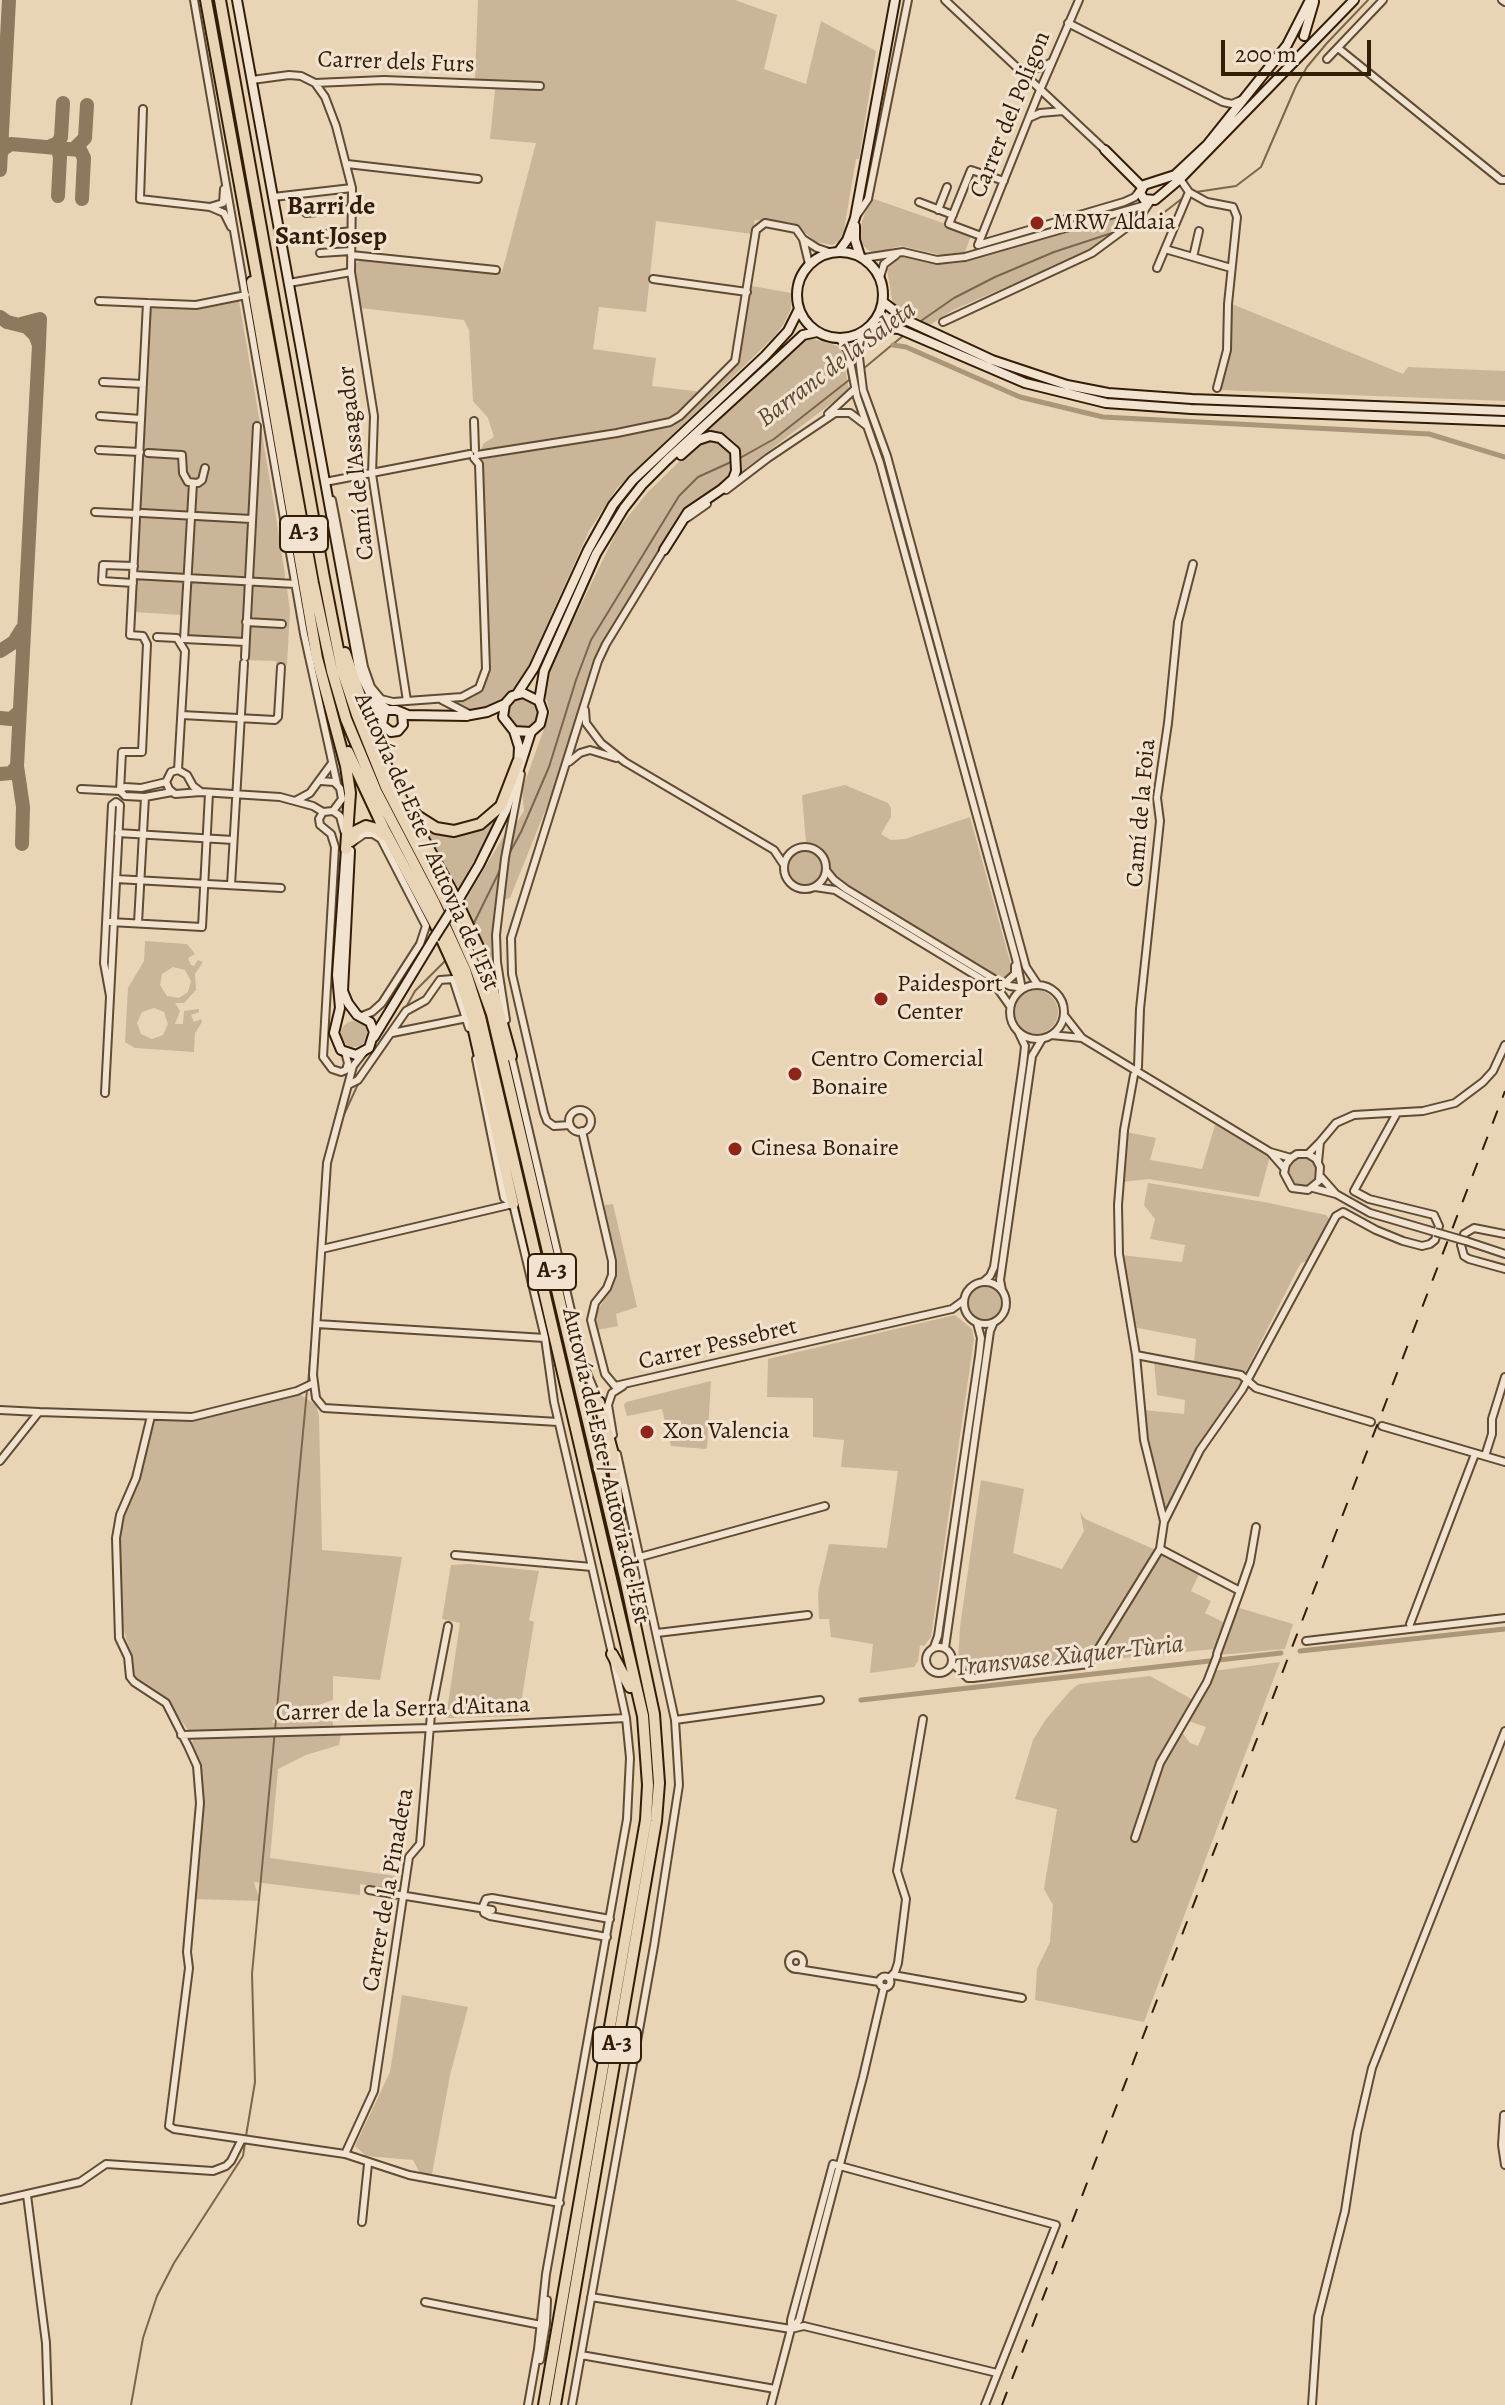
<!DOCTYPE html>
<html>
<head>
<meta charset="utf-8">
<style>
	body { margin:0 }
	#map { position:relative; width:1505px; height:2405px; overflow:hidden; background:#ead4b6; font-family:Alegreya,serif }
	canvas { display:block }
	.scale { position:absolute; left:1221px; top:40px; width:150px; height:36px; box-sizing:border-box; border:4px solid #321d07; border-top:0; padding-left:10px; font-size:24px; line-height:28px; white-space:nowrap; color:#321d07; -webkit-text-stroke:6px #f1e3d0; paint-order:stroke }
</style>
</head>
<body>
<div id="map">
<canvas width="1505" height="2405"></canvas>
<div class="scale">200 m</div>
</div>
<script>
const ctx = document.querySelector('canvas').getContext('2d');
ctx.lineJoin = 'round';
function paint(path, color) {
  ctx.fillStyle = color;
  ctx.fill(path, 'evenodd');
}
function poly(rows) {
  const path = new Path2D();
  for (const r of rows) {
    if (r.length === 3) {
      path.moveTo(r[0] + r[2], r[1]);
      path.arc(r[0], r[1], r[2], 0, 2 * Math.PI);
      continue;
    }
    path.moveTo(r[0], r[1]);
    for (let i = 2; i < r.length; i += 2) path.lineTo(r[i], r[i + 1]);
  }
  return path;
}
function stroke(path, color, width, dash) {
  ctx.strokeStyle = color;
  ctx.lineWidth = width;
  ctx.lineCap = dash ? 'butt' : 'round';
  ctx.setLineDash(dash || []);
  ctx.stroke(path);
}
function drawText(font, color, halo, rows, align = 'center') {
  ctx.font = font + ' Alegreya,serif';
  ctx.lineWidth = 6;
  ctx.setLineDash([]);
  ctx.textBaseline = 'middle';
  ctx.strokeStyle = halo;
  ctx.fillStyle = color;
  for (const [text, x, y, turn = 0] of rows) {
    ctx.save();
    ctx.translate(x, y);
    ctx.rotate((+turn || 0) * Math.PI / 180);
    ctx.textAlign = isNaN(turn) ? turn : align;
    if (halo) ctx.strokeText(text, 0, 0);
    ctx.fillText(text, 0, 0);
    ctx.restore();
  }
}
const green = poly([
	[478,0,735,0,777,15,764,69,806,84,821,21,876,51,859,159,856,159,844,230,839,241,833,245,816,242,795,224,790,223,755,220,752,234,656,221,646,312,599,307,593,349,656,358,652,386,702,392,668,419,494,451,481,449,484,443,494,437,488,418,473,401,469,330,464,320,360,308,354,265,363,258,502,272,536,143,490,139,496,80,475,79],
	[871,198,972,233,965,252,941,255,901,246,874,253,868,250,862,245,860,235,862,221],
	[1135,211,1089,250,1076,257,953,310,930,325,895,306,892,300,887,269,896,258,906,256,943,264,960,263],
	[752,286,791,293,791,309,783,325,773,338,617,488,589,531,521,682,492,707,472,711,450,699,473,695,483,687,490,671,483,459,677,422,732,370,738,360],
	[239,301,274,504,285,575,284,588,287,589,290,610,287,665,276,664,276,661,240,660,240,645,181,642,182,615,134,612,150,306,196,309],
	[1232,304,1403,374,1408,367,1505,371,1505,401,1220,390,1229,350,1230,307],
	[810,338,838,346,842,350,849,390,742,471,742,461,737,444,726,435,706,431,803,341],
	[713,439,728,447,733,455,735,465,731,476,679,517,597,652,560,774,510,898,497,902,492,957,488,959,464,903,506,832,515,825,524,811,522,790,550,712,545,693,546,676,618,529,647,493,694,447,700,442],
	[523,713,16],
	[845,785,888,803,891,808,891,817,881,834,891,840,905,839,970,817,1010,961,1012,972,1009,978,1000,978,838,879,833,875,825,853,815,845,806,843,802,795],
	[499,814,481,848,457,891,418,822,438,831,480,828],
	[805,868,17],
	[145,941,187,944,195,954,188,958,191,965,194,966,198,960,203,962,195,974,196,990,184,1003,175,1003,180,1011,175,1024,183,1024,184,1011,199,1009,199,1012,191,1015,194,1022,201,1019,202,1022,195,1033,194,1052,135,1048,125,1042,128,988,144,961],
	[173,967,185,970,191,981,188,992,179,998,167,996,160,985,162,974],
	[154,1008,164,1012,168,1024,163,1035,152,1039,141,1034,137,1023,142,1012],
	[1036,1012,22],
	[354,1034,13],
	[1215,1125,1270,1156,1259,1197,1149,1179,1122,1182,1126,1132,1156,1138,1150,1160,1202,1169],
	[1302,1172,15],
	[1148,1183,1264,1202,1326,1215,1329,1219,1307,1261,1301,1263,1297,1270,1245,1373,1194,1363,1196,1339,1132,1327,1121,1255,1182,1262,1185,1245,1150,1239,1155,1219,1144,1205],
	[613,1204,637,1307,616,1314,618,1326,597,1330,596,1313,613,1285,617,1268,604,1205],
	[985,1303,16],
	[955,1315,972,1329,974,1339,931,1637,924,1646,920,1645,918,1661,914,1667,870,1673,873,1644,831,1637,829,1619,819,1619,818,1592,829,1544,887,1548,898,1471,841,1467,844,1440,813,1437,813,1398,767,1397,768,1359],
	[1154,1361,1243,1380,1242,1385,1207,1432,1183,1475,1171,1503,1165,1508,1146,1438,1144,1410,1184,1414,1185,1400,1157,1395],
	[711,1381,707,1448,705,1449,671,1446,662,1409,627,1416,624,1405,626,1402],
	[298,1393,316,1405,319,1416,322,1550,402,1557,380,1680,333,1676,333,1700,272,1721,273,1723,333,1720,333,1727,189,1731,162,1695,137,1681,134,1675,132,1657,123,1628,119,1533,123,1515,137,1483,155,1421,188,1420],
	[981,1480,1024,1489,1013,1553,1062,1569,1084,1531,1080,1512,1085,1519,1156,1550,1090,1661,977,1674,967,1672,958,1661,960,1627],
	[1160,1552,1200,1572,1191,1591,1211,1601,1205,1613,1225,1623,1215,1649,1104,1660,1101,1656],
	[470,1564,539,1571,529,1620,534,1622,519,1716,446,1718,460,1623,442,1619,451,1565],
	[1236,1607,1293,1624,1285,1649,1219,1655],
	[1280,1662,1144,2022,1035,2000,1037,1969,1050,1942,1053,1905,1044,1889,1057,1809,1015,1799,1033,1740,1046,1719,1072,1689,1079,1684,1150,1676,1195,1701,1181,1731,1190,1743,1198,1746,1206,1727,1188,1721,1213,1671],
	[327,1732,341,1734,339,1745,306,1755,278,1769,270,1858,396,1876,394,1889,360,1884,360,1895,254,1882,260,1901,193,1899,199,1765,192,1742,194,1738],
	[402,1995,468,2007,450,2075,432,2174,428,2175,420,2173,413,2160,366,2156,355,2146,390,2072]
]);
const stream = poly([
	[1196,192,1236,186,1261,167,1296,86,1307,67,1327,43,1368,0],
	[1129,229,1153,221,1184,197],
	[918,323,954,298,995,277,1054,252,1118,231],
	[863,369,904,335],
	[740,458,774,439,858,373],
	[509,854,521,832,549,767,576,680,591,640,679,496,698,477,731,462],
	[473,925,500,870],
	[405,1009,415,991,447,959],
	[342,1119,359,1082],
	[308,1384,312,1338],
	[246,2136,255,2082,252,1974,307,1390],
	[131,2405,143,2338,157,2296,174,2263,243,2156,245,2143]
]);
const canal = poly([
	[893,345,906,347,1020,397,1103,417,1429,434,1505,457],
	[1300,1651,1505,1629],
	[861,1700,1281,1653]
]);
const taxiway = poly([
	[76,147,85,138,87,105],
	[1,154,3,149,11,144,80,150,84,158,82,199],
	[0,170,9,0],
	[58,196,60,157,58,150,51,146,58,143,61,137,63,103],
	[0,317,7,322,27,327,35,335,39,345,17,766,23,807,22,844],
	[21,324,40,319,39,343],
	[0,651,14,642,22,629],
	[0,718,11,719,20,711],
	[0,774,11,773,17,766]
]);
const street = poly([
	[194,0,304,634,337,784],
	[945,0,1105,150],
	[1502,0,1505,2],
	[1068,23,1223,102,1232,104,1241,100],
	[1338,48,1501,180,1505,180],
	[1327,59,1383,0],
	[1021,72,1042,67,1052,62],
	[252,80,289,75,301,76,315,83,384,80,540,86],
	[315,83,325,97,336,126,352,188,351,272,374,416,372,474,407,701],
	[143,109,140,199,210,207,224,213,231,227],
	[1029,118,1040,113,1063,111],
	[347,164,478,179],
	[1180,179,1189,192,1207,202,1233,207,1237,217,1228,304,1227,350,1217,388],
	[273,197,352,188],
	[919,202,953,215],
	[210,207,223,203,224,189],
	[938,210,947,187],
	[306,213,352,209],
	[857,215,868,199,908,0],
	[317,235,352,231],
	[981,236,949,224,971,170,1004,181],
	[803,239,817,248,829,252],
	[978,245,1040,90,1079,0],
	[978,245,1124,202,1135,197,1140,190],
	[1165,249,1231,268],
	[320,253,351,251],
	[351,255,496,270],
	[1193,257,1199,231],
	[864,258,903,252,937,260,965,257,1142,206,1148,201],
	[1157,268,1189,192],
	[880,277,884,264,896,255],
	[653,279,747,292],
	[289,283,351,272],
	[99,301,147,303,130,635,143,636,147,644,142,752,122,752,120,791],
	[147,303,196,305,246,295],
	[943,322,1092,253,1138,219,1150,202],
	[862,333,858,349,863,390,887,456,1026,967,1038,985],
	[839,338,848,351,857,397,880,463,1016,959,1022,989],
	[103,382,143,384],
	[828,414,855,389],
	[100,416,141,419],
	[474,421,475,450],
	[99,450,140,452],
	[148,453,182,455,183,473,188,482,198,483,202,480,205,468],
	[477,455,617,433,670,422,680,416,735,361,756,230,765,223,796,229,803,239,809,264],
	[325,482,470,454],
	[193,483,184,639,245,642],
	[726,490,768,458,835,413,850,413,867,426],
	[332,500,364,667,371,687,381,699,393,702,462,697,479,688,486,669,479,464,474,458],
	[95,512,137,514],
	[142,513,251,519],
	[687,518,707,504],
	[133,575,295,584],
	[133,583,102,581,103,565,134,566],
	[246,622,282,624],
	[157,637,177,638,185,651,178,770],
	[245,657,257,426],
	[442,700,471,715],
	[585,710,586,723,601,743,625,762,774,850,784,865],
	[182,715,275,720,278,717,281,667],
	[569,762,580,753,590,750,616,758],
	[166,782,169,789,175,794,201,792,280,797,313,806,323,812,333,811,342,799,340,788,334,782,321,781],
	[81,789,120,791,125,787,141,788,166,782,171,772,178,770,187,775,193,786,201,792],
	[120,791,125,796,145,797,172,792],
	[297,800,310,793,332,763],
	[333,811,340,816,344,831],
	[323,812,319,819,320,825,331,834,335,847,323,1057,332,1069,341,1072,346,1070,348,1063,345,1052],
	[118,833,233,840],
	[354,841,364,834,373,834,381,839,426,926,420,944,382,1003,372,1012,362,1016],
	[805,868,21],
	[826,870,834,880,846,889,994,979,1010,986,1024,988],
	[116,879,281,888],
	[231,885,244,663],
	[815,887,835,890,848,898,998,989,1010,1006],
	[110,922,202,927,209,793],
	[138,923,145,797],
	[1004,984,1015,974,1015,966],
	[1037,1012,27],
	[1064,1015,1082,1038,1270,1152],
	[506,1020,497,962,496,935,505,858,521,774],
	[392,1033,467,1018],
	[1051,1035,1082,1038],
	[364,1052,353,1066,327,1163,313,1375,316,1398,324,1408,558,1422],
	[511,1055,584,1366,600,1404],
	[476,1059,504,1198,513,1204,545,1338,554,1402,612,1654,626,1718,630,1758,627,1819,546,2274,538,2349,528,2405],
	[1138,1067,1140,1009,1160,821,1157,798,1168,723,1178,622,1193,564],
	[1134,1075,1124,1130,1118,1205,1119,1254,1136,1355,1144,1440,1164,1521],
	[348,1085,358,1080,406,1011,426,1000,440,980,453,979,469,1028],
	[105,1093,120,805,116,802,112,805,104,963,110,996],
	[580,1121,11],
	[570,1125,554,1126,547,1121,544,1113,512,974,511,938,598,661,606,644,666,546],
	[582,1131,612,1261,612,1275,607,1288,595,1303,591,1320,605,1374,615,1386,952,1309,963,1301],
	[1320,1142,1336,1123,1354,1115,1423,1111,1455,1103,1483,1082,1493,1071,1505,1045],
	[1308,1154,1316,1159,1320,1167,1319,1181,1308,1190,1292,1188,1284,1173,1286,1164,1291,1158,1297,1154,1308,1154,1320,1142,1318,1162],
	[1284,1168,1270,1152,1291,1158],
	[1313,1188,1336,1194,1321,1177],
	[1336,1194,1370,1213,1435,1232],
	[1505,1234,1474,1228,1464,1234,1461,1245,1464,1256,1469,1259,1505,1269],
	[1466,1241,1505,1254],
	[322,1249,513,1204],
	[985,1303,21],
	[983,1282,990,1276,994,1267,1023,1064,1025,1046,1018,1031],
	[1002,1290,1000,1280,1032,1056,1042,1039],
	[317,1324,545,1338],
	[1136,1355,1241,1375,1256,1388,1371,1422],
	[0,1410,39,1412],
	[151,1416,136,1478,120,1515,116,1538,119,1638,128,1657,130,1677,134,1682,166,1703,188,1746,197,1766,200,1803,187,1952,189,1968,169,2126,174,2129,345,2154,409,2175,560,2203],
	[1382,1426,1505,1462],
	[613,1435,608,1405,612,1393,623,1386],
	[1485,1456,1492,1434,1492,1419,1505,1377],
	[0,1461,39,1412,192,1417,297,1391,314,1383],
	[1160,1549,1240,1591,1217,1654],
	[455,1555,592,1567],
	[640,1557,825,1506],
	[1240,1591,1250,1562,1256,1527],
	[1410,1624,1475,1454],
	[657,1633,808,1615],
	[1306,1641,1505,1618],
	[939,1660,13],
	[934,1647,938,1636,979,1356,981,1338,977,1323],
	[945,1648,990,1331,994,1322],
	[952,1663,968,1678,973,1678,1089,1664,1160,1549,1164,1522,1200,1450,1242,1390,1336,1216,1343,1212,1376,1230,1403,1241,1422,1246,1430,1244,1435,1240,1439,1226,1434,1215,1369,1199,1354,1191,1397,1113],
	[675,1720,820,1700],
	[181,1735,430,1728,626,1718],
	[1135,1838,1160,1763,1207,1682,1217,1656],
	[369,1890,492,1910],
	[607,1937,490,1916,484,1913,483,1906,486,1899,492,1898,610,1919],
	[796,1962,7],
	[798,1969,879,1982],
	[893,1975,1022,1998],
	[885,1982,5.5],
	[889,1978,895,1972,898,1963,906,1899,897,1871,923,1719],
	[1504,2115,1502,2145,1505,2165],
	[345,2154,374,2091,409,1857,420,1844,431,1714,448,1626],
	[840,2166,1056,2225,985,2405],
	[27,2195,46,2343,48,2405],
	[0,2200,80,2182,106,2164,213,2171,226,2166,231,2161,242,2139],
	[362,2222,368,2164],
	[591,2297,791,2329,804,2326,997,2373],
	[425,2302,541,2325],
	[791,2329,799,2320,863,2077,884,1987],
	[581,2355,775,2389],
	[540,2360,546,2324,547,2300],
	[572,2405,654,1946,679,1785,675,1720,617,1454],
	[771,2405,791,2329,791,2320,833,2164,840,2166],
	[1312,2405,1318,2317,1345,2211,1357,2133,1372,2068,1505,1731]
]);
const secondary = poly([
	[237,0,360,673,382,717],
	[1310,0,1287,45,1207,145,1175,175,1144,185,1140,193,1144,199,1155,200,1180,179,1354,0],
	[1304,36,1314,2],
	[1105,150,1142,187],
	[855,226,855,240,860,256],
	[839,251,847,240,855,218,895,0],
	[840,295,43],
	[883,302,908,321,992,360,1067,385,1108,393,1192,399,1505,411],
	[870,327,899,329,1025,383,1106,403,1191,409,1505,421],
	[664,550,688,512,722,489,733,479,736,471,735,451,720,438,710,436,698,440,681,455],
	[517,694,534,668,588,550,613,505,633,480,765,356,788,331,799,309],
	[539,701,544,671,596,554,624,508,642,485,667,460,774,362,803,335,817,332],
	[377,702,388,710,396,710,408,715,467,716],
	[384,713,382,725,391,732,398,731,403,725,402,714],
	[465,716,487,712,505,704,512,696,523,693,539,701,543,712,540,724,531,732,514,731,503,717,505,704],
	[514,731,519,747,518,767],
	[346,849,337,975,340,1008,334,1033,341,1050,356,1055,369,1048,374,1032,370,1022,357,1015,348,1003,343,991,350,851],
	[460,897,479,865,506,810,531,732],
	[374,1037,434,938]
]);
const highway = poly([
	[206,0,313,583,332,671,346,719,376,791,434,902,465,970,480,1017,643,1716,648,1785,646,1820,544,2405],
	[220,0,324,578,342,670,357,715,386,787,447,904,475,967,492,1014,625,1578,654,1714,659,1783,656,1821,555,2405],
	[252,282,317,658,346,766,350,793,346,849],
	[345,653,372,731,394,785,454,896,485,962,511,1056],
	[348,752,384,829,435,924,459,977,477,1031],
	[413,811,417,816,436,828,454,831,480,824,501,806,518,762],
	[351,841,356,831,366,826,377,829,384,835],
	[473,1026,513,1204],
	[599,1402,613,1454,621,1540],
	[612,1654,630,1687]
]);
const rail = poly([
	[1002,2405,1505,1091]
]);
const streetBridge = poly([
	[1435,1232,1466,1241]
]);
const secondaryBridge = poly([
	[434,938,460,897]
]);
const markers = [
	[1037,223,8,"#8f2418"],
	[881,999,8,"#8f2418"],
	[795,1074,8,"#8f2418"],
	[735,1149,8,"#8f2418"],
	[647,1432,8,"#8f2418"]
];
const shields = [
	[304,534,48],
	[552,1272,48],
	[617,2045,48]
];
const shieldNames = [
	["A-3",304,534],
	["A-3",552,1272],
	["A-3",617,2045]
];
const streetNames = [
	["Carrer dels Furs",396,63,2],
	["Carrer del Poligon",1011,115,-68],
	["Camí de l'Assagador",357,463,-96],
	["Camí de la Foia",1142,813,-85],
	["Autovía del Este / Autovia de l'Est",426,842,66],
	["Carrer Pessebret",718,1345,-13],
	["Autovía del Este / Autovia de l'Est",605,1466,77],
	["Carrer de la Serra d'Aitana",403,1710,-2],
	["Carrer de la Pinadeta",389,1890,-80]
];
const poiNames = [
	["MRW Aldaia",1053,223],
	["Paidesport",897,985],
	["Center",897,1013],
	["Centro Comercial",811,1060],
	["Bonaire",811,1088],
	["Cinesa Bonaire",751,1149],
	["Xon Valencia",663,1432]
];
const neighbourhoodNames = [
	["Barri de",331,208],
	["Sant Josep",331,238]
];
const waterNames = [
	["Barranc de la Saleta",837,365,-37],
	["Transvase Xùquer-Tùria",1069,1657,-6]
];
paint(green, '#cbb598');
stroke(stream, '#7b664c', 2);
stroke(canal, '#ab967a', 5);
stroke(taxiway, '#8e785e', 14);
stroke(street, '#604b33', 10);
stroke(secondary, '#321d07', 12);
stroke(highway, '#321d07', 14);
stroke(street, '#f1e3d0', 6);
stroke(secondary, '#f1e3d0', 8);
stroke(highway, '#ead4b6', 10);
stroke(rail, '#321d07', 2, [14, 14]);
stroke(streetBridge, '#604b33', 10, []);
stroke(secondaryBridge, '#321d07', 12, []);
stroke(streetBridge, '#f1e3d0', 6);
stroke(secondaryBridge, '#f1e3d0', 8);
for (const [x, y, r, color] of markers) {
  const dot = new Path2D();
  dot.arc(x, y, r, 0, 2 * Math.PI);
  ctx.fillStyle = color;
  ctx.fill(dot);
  stroke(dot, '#f1e3d0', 3);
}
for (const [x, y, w] of shields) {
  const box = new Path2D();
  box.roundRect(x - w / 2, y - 18, w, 36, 6);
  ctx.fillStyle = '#f1e3d0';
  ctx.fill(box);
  stroke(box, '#321d07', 2);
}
drawText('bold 22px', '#321d07', null, shieldNames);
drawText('24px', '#321d07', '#f1e3d0', streetNames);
drawText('24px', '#321d07', '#f1e3d0', poiNames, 'left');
drawText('bold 26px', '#321d07', '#f1e3d0', neighbourhoodNames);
drawText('italic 26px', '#5c472f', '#f1e3d0', waterNames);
</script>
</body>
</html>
